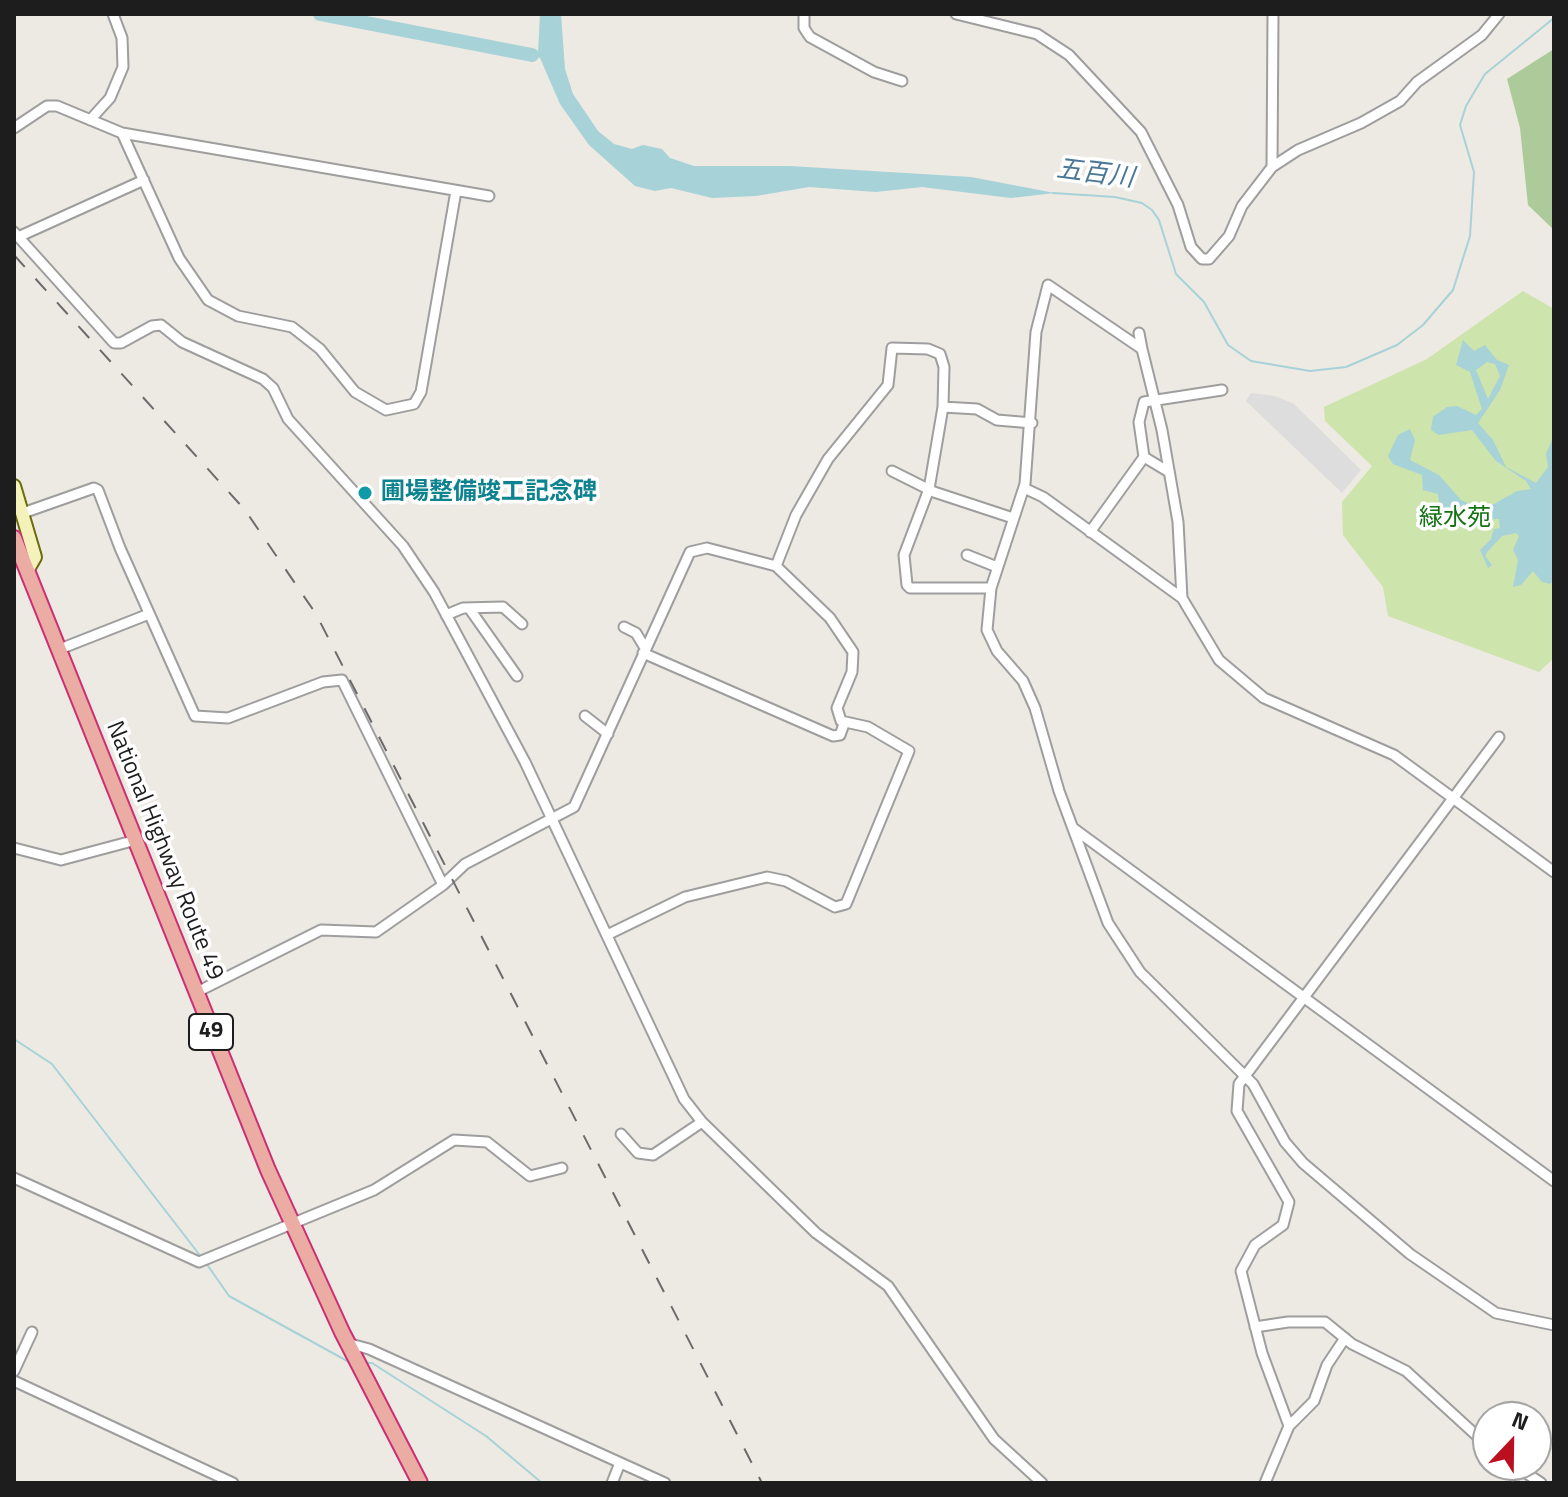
<!DOCTYPE html>
<html>
<head>
<meta charset="utf-8">
<style>
	body { margin:0 }
	#map { position:relative; width:1568px; height:1497px; overflow:hidden; background:#ede9e3; font-family:"Titillium Web",sans-serif }
	canvas { display:block }
	.frame { position:absolute; inset:0; border:16px solid #1d1d1d; pointer-events:none }
	.north { position:absolute; left:1472px; top:1401px; width:80px; height:80px; box-sizing:border-box; background:#fff; border:2px solid #a5a5a5; border-radius:50%; rotate:22deg; font-size:22px; font-weight:700; line-height:32px; text-align:center; color:#1d1d1d }
	.north::after { content:''; display:block; margin:auto; width:28px; height:36px; background:#bb0e1f; clip-path:polygon(50% 0,100% 100%,50% 72%,0 100%) }
</style>
</head>
<body>
<div id="map">
<canvas width="1568" height="1497"></canvas>
<div class="frame"></div>
<div class="north">N</div>
</div>
<script>
const ctx = document.querySelector('canvas').getContext('2d');
ctx.lineJoin = 'round';
function paint(path, color) {
  ctx.fillStyle = color;
  ctx.fill(path, 'evenodd');
}
function poly(rows) {
  const path = new Path2D();
  for (const r of rows) {
    path.moveTo(r[0], r[1]);
    for (let i = 2; i < r.length; i += 2) path.lineTo(r[i], r[i + 1]);
  }
  return path;
}
function stroke(path, color, width, dash) {
  ctx.strokeStyle = color;
  ctx.lineWidth = width;
  ctx.lineCap = dash ? 'butt' : 'round';
  ctx.setLineDash(dash || []);
  ctx.stroke(path);
}
function drawText(font, color, halo, rows, align = 'center') {
  ctx.font = font + ' "Titillium Web","Noto Sans JP",sans-serif';
  ctx.lineWidth = 7;
  ctx.setLineDash([]);
  ctx.textBaseline = 'middle';
  ctx.strokeStyle = halo;
  ctx.fillStyle = color;
  for (const [text, x, y, turn = 0] of rows) {
    ctx.save();
    ctx.translate(x, y);
    ctx.rotate((+turn || 0) * Math.PI / 180);
    ctx.textAlign = isNaN(turn) ? turn : align;
    if (halo) ctx.strokeText(text, 0, 0);
    ctx.fillText(text, 0, 0);
    ctx.restore();
  }
}
const grass = poly([
	[1523,291,1554,309,1554,658,1539,672,1388,616,1383,587,1343,535,1342,502,1372,466,1325,421,1324,407,1427,359]
]);
const forest = poly([
	[1554,49,1554,230,1528,205,1520,128,1507,79]
]);
const parking = poly([
	[1251,393,1275,396,1294,404,1361,470,1342,493,1246,401]
]);
const water = poly([
	[540,14,561,14,565,69,573,94,598,131,614,144,632,149,643,145,662,149,670,158,694,166,790,166,971,177,1055,193,1011,198,922,187,876,192,809,187,756,196,712,198,671,188,655,191,635,186,589,145,560,104,540,58,515,53,538,53],
	[1463,340,1474,351,1485,345,1497,360,1509,365,1500,390,1478,423,1493,440,1506,467,1536,483,1548,467,1546,454,1554,435,1554,579,1550,584,1542,582,1533,571,1521,585,1513,587,1518,560,1513,550,1519,536,1516,533,1502,536,1488,551,1485,556,1492,565,1488,568,1480,550,1491,539,1494,529,1500,528,1499,519,1477,519,1458,505,1454,509,1458,515,1455,526,1447,522,1441,516,1438,494,1423,490,1422,475,1393,464,1388,456,1398,435,1410,429,1415,440,1410,460,1439,475,1461,500,1473,505,1494,504,1517,491,1531,489,1526,481,1496,461,1472,430,1439,435,1431,430,1433,417,1447,407,1457,406,1476,415,1482,409,1470,372,1456,365],
	[1487,362,1495,364,1500,376,1488,399,1476,370]
]);
const stream = poly([
	[1053,193,1115,197,1142,203,1152,210,1159,220,1176,274,1204,302,1228,345,1251,361,1310,371,1346,367,1397,345,1423,325,1453,290,1470,236,1474,172,1460,125,1466,106,1485,74,1554,18],
	[14,1039,52,1064,202,1258],
	[206,1263,229,1296,349,1362],
	[364,1363,372,1363,486,1436,542,1483]
]);
const river = poly([
	[320,14,532,55]
]);
const minor = poly([
	[804,14,804,28,810,37,874,72,902,81],
	[956,14,1037,34,1069,55,1141,132,1178,205,1191,247,1202,259,1209,259,1229,236,1242,206,1272,167,1298,150,1361,123,1400,101,1417,82,1482,35,1499,14],
	[90,120,110,98,123,67,122,38,113,14],
	[14,128,47,106,57,106,122,133,489,196],
	[122,133,179,258,208,300,238,316,292,327,320,349,355,392,386,410,414,404,421,392,456,191],
	[1272,167,1273,14],
	[14,232,114,343,121,343,152,326,161,325,182,342,263,379,273,388,288,419,403,546,434,592,525,762,684,1099,702,1122,816,1233,888,1286,994,1439,1042,1483],
	[18,237,144,180],
	[1139,333,1142,349],
	[943,407,929,489,904,555,907,585,910,588,991,588],
	[1144,457,1169,472],
	[892,471,934,492,1013,518],
	[1024,488,1043,497,1182,598],
	[23,513,94,488,98,490,120,548,195,716,228,718,323,682,342,680,443,885],
	[1090,532,1144,457,1139,422,1144,402,1222,390],
	[967,555,997,567],
	[469,608,517,676],
	[446,615,463,608,503,607,522,624],
	[624,627,636,633,645,648],
	[60,649,149,614],
	[643,653,833,736,840,735,844,724],
	[585,716,608,734],
	[1073,828,1554,1181],
	[14,848,61,860,136,840],
	[1554,872,1394,755,1264,698,1219,660,1182,598,1178,522,1162,430,1142,349,1048,285,1036,332,1025,484,991,588,987,630,997,651,1023,681,1035,708,1059,791,1108,923,1140,972,1253,1084,1285,1142,1303,1163,1410,1254,1496,1313,1554,1325],
	[607,935,685,897,767,877,786,881,835,907,846,904,909,751,868,727,841,721,837,708,852,672,853,652,830,618,776,566],
	[197,992,321,930,376,932,443,885,465,864,574,807,690,552,707,548,776,566,796,515,828,459,888,385,892,348,928,349,940,354,944,367,943,407,977,409,997,420,1032,423],
	[621,1134,638,1153,653,1155,702,1122],
	[14,1178,199,1262,374,1190,454,1140,487,1142,530,1176,562,1168],
	[1255,1327,1288,1322,1325,1322,1352,1344,1406,1371,1488,1446],
	[347,1343,369,1349,665,1483],
	[14,1371,32,1332],
	[14,1381,233,1483],
	[1289,1426,1314,1401,1327,1365,1345,1338],
	[1514,1465,1541,1483],
	[612,1483,620,1463],
	[1265,1483,1289,1426,1262,1353,1241,1271,1255,1245,1283,1225,1289,1202,1237,1111,1239,1084,1499,737]
]);
const secondary = poly([
	[14,486,35,557,27,571]
]);
const trunk = poly([
	[14,538,268,1170,342,1332,420,1483]
]);
const rail = poly([
	[14,255,245,510,316,614,762,1483]
]);
const markers = [
	[365,493,8,"#0f9aa8"]
];
const shields = [
	[211,1032,44]
];
const shieldNames = [
	["49",211,1032]
];
const cultureNames = [
	["圃場整備竣工記念碑",381,493]
];
const parkNames = [
	["緑水苑",1455,519]
];
const streetNames = [
	["National Highway Route 49",164,851,68]
];
const waterNames = [
	["五百川",1095,175,7]
];
paint(grass, '#cde4ac');
paint(forest, '#adca9b');
paint(parking, '#ddd');
paint(water, '#a6d2d8');
stroke(stream, '#a6d2d8', 2);
stroke(river, '#a6d2d8', 14);
stroke(minor, '#9e9e9e', 13);
stroke(secondary, '#6a6b0c', 16);
stroke(trunk, '#cb3074', 18);
stroke(minor, '#fff', 9);
stroke(secondary, '#f4f2ba', 12);
stroke(trunk, '#eaaca3', 14);
stroke(rail, '#6b6b6b', 2, [16, 16]);
for (const [x, y, r, color] of markers) {
  const dot = new Path2D();
  dot.arc(x, y, r, 0, 2 * Math.PI);
  ctx.fillStyle = color;
  ctx.fill(dot);
  stroke(dot, '#fff', 3);
}
for (const [x, y, w] of shields) {
  const box = new Path2D();
  box.roundRect(x - w / 2, y - 18, w, 36, 6);
  ctx.fillStyle = '#fff';
  ctx.fill(box);
  stroke(box, '#1d1d1d', 2);
}
drawText('bold 22px', '#1d1d1d', null, shieldNames);
drawText('bold 24px', '#0d838f', '#fff', cultureNames, 'left');
drawText('24px', '#147213', '#fff', parkNames);
drawText('24px', '#1d1d1d', '#fff', streetNames);
drawText('italic 26px', '#4a7896', '#fff', waterNames);
</script>
</body>
</html>
